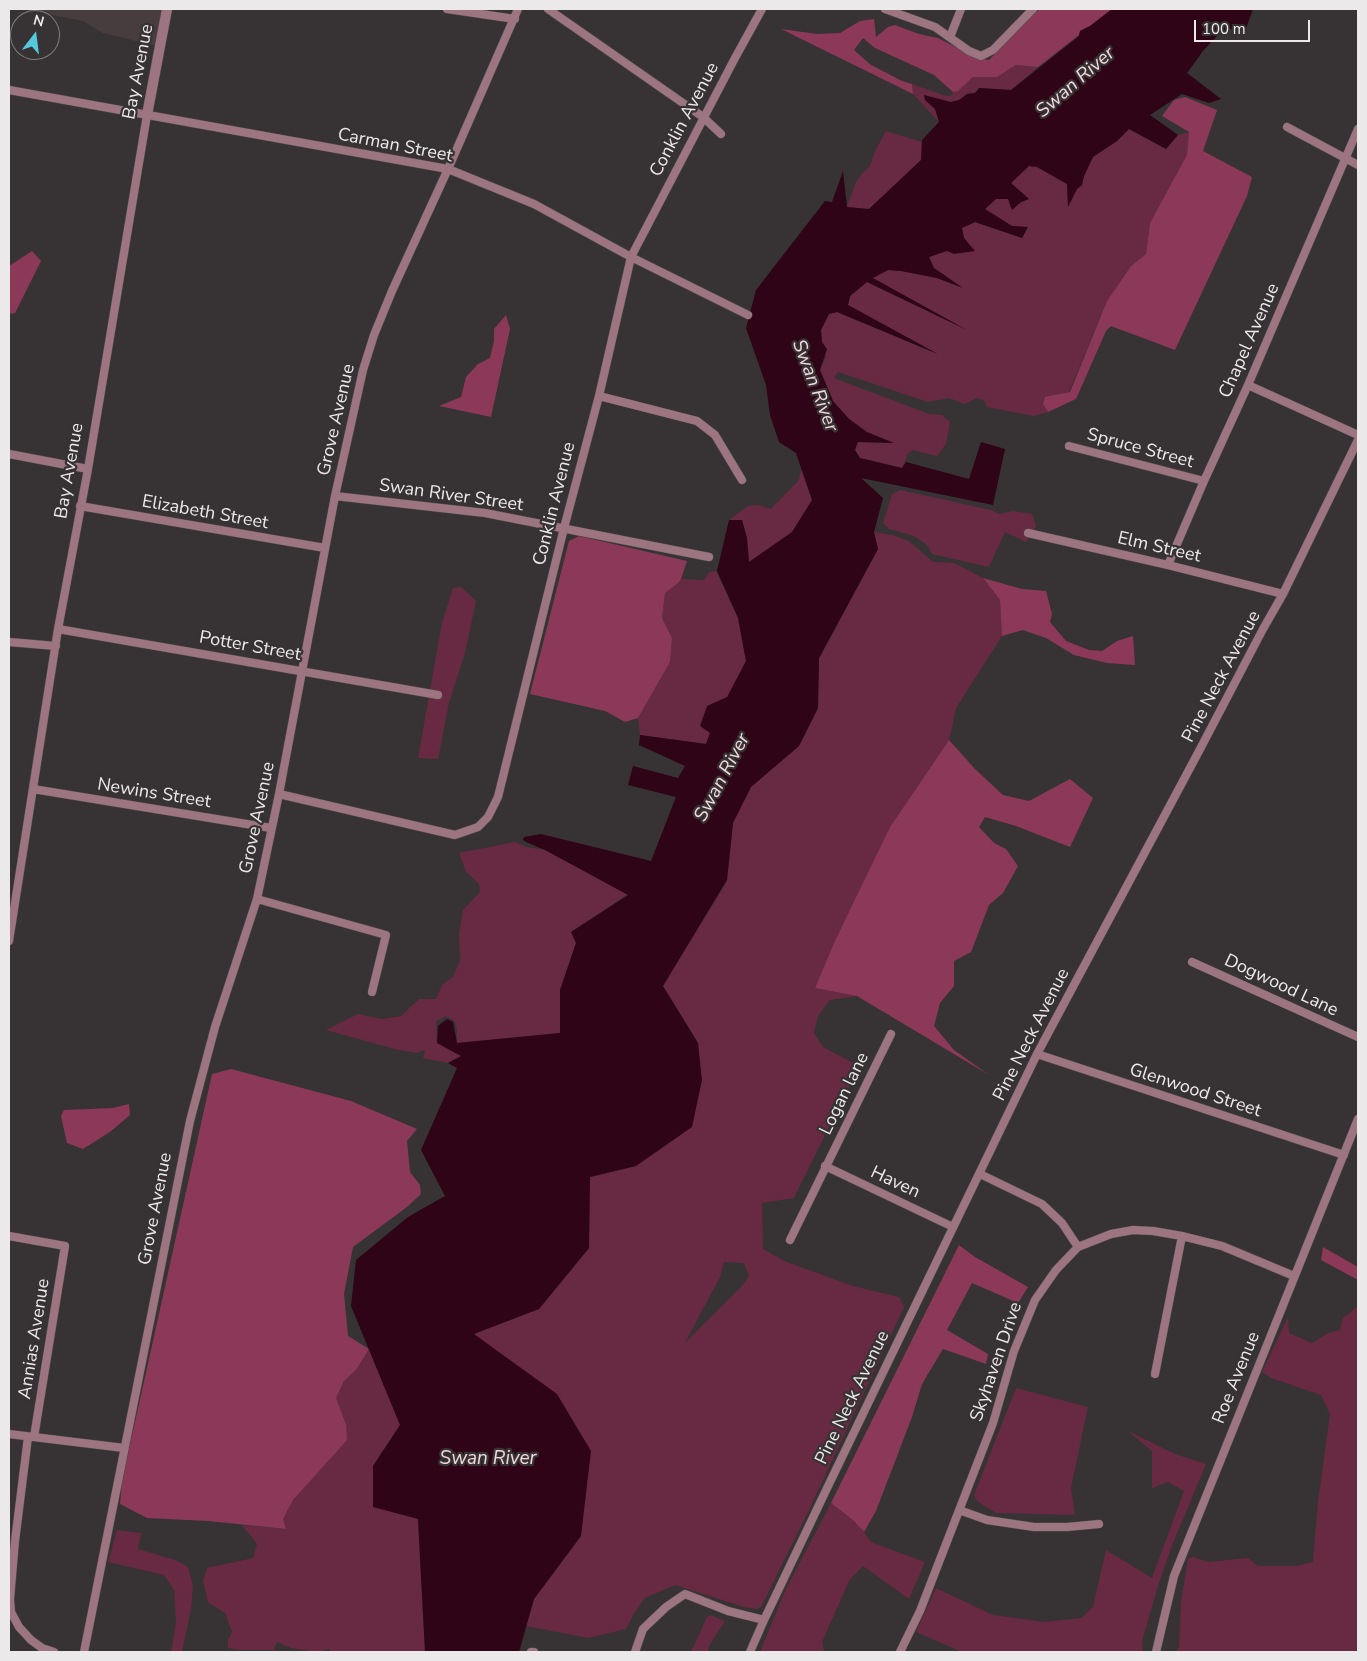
<!DOCTYPE html>
<html>
<head>
<meta charset="utf-8">
<style>
	body { margin:0 }
	#map { position:relative; width:1367px; height:1661px; overflow:hidden; background:#373233; font-family:"Nunito Sans",sans-serif }
	canvas { display:block }
	.frame { position:absolute; inset:0; border:10px solid #ece9ea; pointer-events:none }
	.north { position:absolute; left:10px; top:10px; width:50px; height:50px; box-sizing:border-box; background:#373233; border:1px solid #7f7b7c; border-radius:50%; rotate:15deg; font-size:14px; font-weight:700; line-height:20px; text-align:center; color:#ece9ea }
	.north::after { content:''; display:block; margin:auto; width:18px; height:22px; background:#53cadc; clip-path:polygon(50% 0,100% 100%,50% 72%,0 100%) }
	.scale { position:absolute; left:1194px; top:20px; width:116px; height:22px; box-sizing:border-box; border:2px solid #ece9ea; border-top:0; padding-left:6px; font-size:15px; line-height:18px; white-space:nowrap; color:#ece9ea; -webkit-text-stroke:4px #373233; paint-order:stroke }
</style>
</head>
<body>
<div id="map">
<canvas width="1367" height="1661"></canvas>
<div class="frame"></div>
<div class="north">N</div>
<div class="scale">100 m</div>
</div>
<script>
const ctx = document.querySelector('canvas').getContext('2d');
ctx.lineJoin = 'round';
function paint(path, color) {
  ctx.fillStyle = color;
  ctx.fill(path, 'evenodd');
}
function poly(rows) {
  const path = new Path2D();
  for (const r of rows) {
    path.moveTo(r[0], r[1]);
    for (let i = 2; i < r.length; i += 2) path.lineTo(r[i], r[i + 1]);
  }
  return path;
}
function stroke(path, color, width, dash) {
  ctx.strokeStyle = color;
  ctx.lineWidth = width;
  ctx.lineCap = dash ? 'butt' : 'round';
  ctx.setLineDash(dash || []);
  ctx.stroke(path);
}
function drawText(font, color, halo, rows, align = 'center') {
  ctx.font = font + ' "Nunito Sans",sans-serif';
  ctx.lineWidth = 4.5;
  ctx.setLineDash([]);
  ctx.textBaseline = 'middle';
  ctx.strokeStyle = halo;
  ctx.fillStyle = color;
  for (const [text, x, y, turn = 0] of rows) {
    ctx.save();
    ctx.translate(x, y);
    ctx.rotate((+turn || 0) * Math.PI / 180);
    ctx.textAlign = isNaN(turn) ? turn : align;
    if (halo) ctx.strokeText(text, 0, 0);
    ctx.fillText(text, 0, 0);
    ctx.restore();
  }
}
const built = poly([
	[21,9,162,9,156,46,103,33,83,21]
]);
const green = poly([
	[1016,65,1038,67,1011,90,979,88,975,93,967,94,959,100,951,102,925,100,935,109,939,122,913,94,912,84,946,96,952,95,953,92,958,91,973,77,997,77],
	[1129,129,1166,149,1178,135,1189,132,1187,156,1150,223,1146,254,1131,266,1107,301,1069,392,1043,404,1048,412,1034,416,987,407,984,400,977,398,965,404,949,398,928,402,838,372,834,378,929,414,942,415,950,422,946,444,937,456,913,450,908,453,902,468,860,458,855,450,857,442,892,443,867,432,849,419,833,401,820,370,826,357,822,342,821,330,829,314,837,312,932,352,848,305,850,296,867,282,955,324,872,278,888,270,901,271,937,278,960,287,934,268,929,257,947,251,974,251,964,238,962,228,975,222,1022,238,1028,227,1012,226,985,209,996,199,1008,199,1012,209,1021,202,1029,199,1011,183,1029,166,1037,167,1067,184,1068,206,1077,189,1082,185,1084,176,1093,157,1117,141],
	[886,131,922,142,921,160,869,209,847,207,855,184,860,176,870,166,876,149],
	[801,469,812,500,792,532,749,562,747,538,742,520,729,520,748,506,758,505,771,509,799,480],
	[900,490,991,510,999,514,1013,511,1032,514,1036,526,1026,542,1005,532,989,567,932,554,927,545,914,536,889,529,883,523,892,494],
	[874,532,893,535,909,541,933,562,954,563,983,578,1000,600,1002,636,956,708,949,740,890,827,815,988,857,996,830,1000,818,1016,814,1033,823,1047,859,1066,794,1198,762,1203,763,1249,784,1261,853,1286,899,1297,904,1307,809,1510,761,1607,756,1609,744,1607,675,1585,645,1598,633,1615,626,1629,588,1638,526,1626,534,1599,581,1536,473,1334,539,1309,589,1248,590,1177,636,1166,698,1043,663,986,727,881,733,823,751,787,799,746,818,708,819,659,878,549],
	[724,1262,744,1263,749,1276,742,1286,685,1343,720,1277],
	[716,571,738,618,746,661,706,744,640,735,638,718,670,662,672,638,662,618,665,592,678,583,681,579,704,580,709,572],
	[461,587,476,601,465,653,449,703,438,759,418,758,442,623,453,588],
	[515,842,526,847,545,850,628,894,571,932,576,943,560,990,560,1033,457,1043,457,1029,454,1021,446,1016,436,1021,437,1043,461,1056,448,1063,423,1058,425,1050,416,1053,395,1049,326,1030,358,1014,382,1019,401,1016,419,999,436,999,442,985,453,977,460,960,459,935,463,910,480,892,479,884,466,872,459,853],
	[1358,1306,1358,1652,1175,1652,1179,1647,1181,1602,1188,1559,1193,1557,1208,1562,1248,1558,1258,1566,1297,1566,1313,1562,1318,1502,1330,1414,1321,1395,1271,1378,1262,1372,1288,1317,1289,1333,1312,1343,1328,1333,1340,1330,1343,1318],
	[369,1349,400,1425,373,1466,418,1519,425,1652,330,1652,329,1649,318,1652,291,1648,277,1642,274,1650,238,1650,228,1648,228,1640,232,1632,225,1613,208,1602,203,1581,207,1568,253,1558,257,1544,242,1525,286,1529,283,1519,293,1500,346,1440,346,1424,336,1398,344,1381,356,1370],
	[1016,1388,1088,1407,1071,1488,1075,1515,996,1513,977,1501,974,1495],
	[1128,1431,1175,1454,1206,1464,1171,1548,1158,1586,1142,1641,1143,1652,962,1652,916,1632,936,1588,993,1615,1044,1622,1081,1618,1093,1607,1106,1550,1152,1578,1184,1491,1168,1482,1152,1488,1152,1451],
	[831,1503,853,1520,864,1532,871,1542,925,1562,909,1599,863,1566,849,1581,822,1642,824,1650,821,1652,760,1652,785,1591],
	[117,1530,141,1533,138,1549,175,1560,188,1567,193,1585,191,1609,182,1652,171,1652,176,1623,174,1590,164,1575,108,1562],
	[710,1615,725,1621,709,1646,708,1652,691,1652,707,1617]
]);
const forest = poly([
	[1039,9,1112,9,1090,26,1080,31,1079,35,1038,67,1016,65,997,77,973,77,958,91,953,92,934,75,875,48,863,38,854,50,871,65,902,81,912,84,913,94,781,29,817,34,840,33,860,21,874,19,876,37,888,27,895,25,919,34,938,38,975,57,989,60],
	[1185,97,1217,110,1203,151,1252,177,1247,196,1175,350,1111,326,1106,331,1076,399,1048,412,1043,404,1045,397,1070,392,1107,301,1131,266,1146,254,1150,223,1187,155,1189,132,1162,116,1174,100],
	[32,251,41,261,15,313,9,314,9,266],
	[506,315,510,329,491,417,439,406,461,397,466,377,478,364,490,358,494,341,494,329],
	[579,536,687,561,681,579,678,583,665,593,662,618,672,638,670,662,638,718,625,722,605,711,530,694,569,541],
	[983,578,1022,589,1046,591,1052,614,1050,622,1066,641,1089,650,1102,651,1117,641,1133,636,1135,665,1107,663,1074,655,1046,638,1023,630,1002,636,1000,600],
	[949,740,975,769,1003,795,1029,801,1070,779,1093,798,1070,847,1016,826,985,817,979,827,994,843,1006,849,1018,866,1003,893,989,905,971,952,954,961,954,986,940,1003,934,1026,954,1050,989,1075,857,996,815,988,835,941,890,827],
	[231,1069,351,1101,417,1129,407,1141,410,1172,420,1185,421,1194,407,1207,353,1247,344,1294,348,1336,369,1349,356,1370,344,1381,336,1398,346,1424,347,1440,293,1500,283,1519,286,1529,208,1521,147,1518,120,1504,122,1481,212,1074],
	[129,1104,130,1115,110,1132,83,1149,67,1143,61,1116,64,1110,113,1108],
	[959,1245,975,1257,1028,1287,1018,1303,972,1283,947,1330,988,1354,986,1364,943,1349,922,1384,912,1417,876,1511,864,1532,853,1520,831,1503],
	[1323,1247,1358,1267,1358,1280,1321,1260]
]);
const water = poly([
	[1112,9,1253,9,1244,34,1228,28,1218,35,1203,51,1187,73,1221,99,1209,103,1182,94,1150,115,1178,135,1166,149,1129,129,1117,141,1093,157,1084,176,1082,185,1077,189,1068,207,1067,184,1037,167,1029,166,1011,183,1029,199,1021,202,1012,210,1008,199,996,199,985,209,1012,226,1028,227,1022,238,975,222,962,228,964,238,975,251,954,254,947,251,929,257,934,268,963,288,937,278,901,271,888,270,873,278,967,330,867,282,850,296,848,305,938,354,837,312,829,314,821,330,822,342,827,349,820,370,833,401,849,419,867,432,894,443,858,442,855,450,860,458,902,468,906,462,969,479,981,442,1005,449,993,505,861,478,883,498,874,532,878,549,819,658,818,708,799,746,751,787,733,823,727,880,663,986,698,1043,702,1080,692,1127,636,1166,590,1177,589,1248,539,1309,474,1334,557,1394,591,1451,581,1536,534,1599,519,1652,425,1652,418,1519,373,1507,373,1466,400,1425,351,1306,356,1260,408,1217,445,1196,421,1150,457,1068,448,1063,461,1056,437,1043,438,1026,447,1019,453,1022,457,1043,560,1033,560,990,576,943,571,932,628,895,545,850,526,842,523,840,524,837,541,834,651,861,676,797,628,785,633,766,678,778,685,766,639,745,640,735,706,744,710,733,700,726,707,706,727,697,746,661,738,618,717,571,729,520,742,520,747,538,749,562,792,532,812,500,796,453,779,442,770,415,766,385,746,328,756,290,825,201,832,202,843,171,847,207,869,209,921,160,922,140,939,122,935,109,925,100,924,95,951,102,959,100,967,94,975,93,979,88,1011,90,1079,36,1080,31,1090,26]
]);
const minor = poly([
	[447,9,515,19],
	[548,9,703,117,721,134],
	[885,9,935,27,969,51,981,56,993,50,1033,9],
	[950,37,961,9],
	[9,90,448,169,534,204,631,257,748,315],
	[1287,127,1358,165],
	[1248,385,1358,435],
	[599,396,697,421,715,435,742,480],
	[1069,446,1204,481],
	[9,454,88,469],
	[335,496,485,513,709,557],
	[80,506,325,548],
	[1028,533,1168,565,1283,594],
	[1168,565,1204,481,1248,385,1358,129],
	[58,629,438,695],
	[9,642,56,646],
	[33,789,271,828],
	[279,794,455,835,478,827,488,817,498,797,564,528,599,396,631,257,735,58,762,9],
	[257,899,386,935,372,992],
	[9,941,58,629,88,469,147,115],
	[1192,962,1358,1037],
	[1037,1054,1344,1155],
	[825,1166,953,1227],
	[980,1174,1042,1204,1062,1223,1078,1247],
	[9,1236,65,1246,34,1437],
	[790,1240,891,1034],
	[1155,1374,1182,1236],
	[9,1434,124,1448],
	[28,1437,15,1541,10,1599,11,1612,19,1627,31,1640,42,1648,54,1652],
	[959,1510,987,1520,1034,1527,1067,1527,1099,1524],
	[84,1652,190,1121,215,1027,257,899,279,794,335,496,363,370,374,335,392,291,448,169,518,9],
	[531,1652,534,1652],
	[635,1652,643,1629,666,1607,685,1594,728,1611,764,1620],
	[750,1652,764,1620,830,1482,1037,1054,1198,753,1263,629,1283,594,1358,440],
	[900,1652,920,1611,993,1423,1014,1351,1035,1300,1056,1270,1078,1247,1111,1234,1133,1230,1153,1231,1182,1236,1222,1246,1294,1276],
	[1156,1652,1174,1576,1358,1119]
]);
const tertiary = poly([
	[147,115,167,9]
]);
const streetNames = [
	["Bay Avenue",139,72,-79],
	["Conklin Avenue",685,120,-62],
	["Carman Street",395,146,11],
	["Chapel Avenue",1250,341,-66],
	["Grove Avenue",337,420,-77],
	["Spruce Street",1140,449,15],
	["Bay Avenue",70,471,-80],
	["Swan River Street",451,496,8],
	["Conklin Avenue",555,504,-76],
	["Elizabeth Street",205,513,10],
	["Elm Street",1159,548,13],
	["Potter Street",250,647,10],
	["Pine Neck Avenue",1222,677,-62],
	["Newins Street",154,794,9],
	["Grove Avenue",258,818,-78],
	["Dogwood Lane",1281,986,25],
	["Pine Neck Avenue",1032,1035,-63],
	["Glenwood Street",1195,1091,18],
	["Logan lane",845,1094,-64],
	["Haven",895,1183,25],
	["Grove Avenue",156,1209,-79],
	["Annias Avenue",35,1339,-81],
	["Skyhaven Drive",997,1362,-71],
	["Roe Avenue",1237,1378,-68],
	["Pine Neck Avenue",853,1398,-64]
];
const waterNames = [
	["Swan River",1076,83,-41],
	["Swan River",814,386,69],
	["Swan River",723,778,-62],
	["Swan River",488,1459]
];
paint(built, '#473d3f');
paint(green, '#682a42');
paint(forest, '#8c3959');
paint(water, '#2e0416');
stroke(minor, '#544f50', 9);
stroke(tertiary, '#544f50', 11);
stroke(minor, '#9d7581', 8);
stroke(tertiary, '#9d7581', 10);
drawText('18px', '#ece9ea', '#373233', streetNames);
drawText('italic 19px', '#f2d8df', '#373233', waterNames);
</script>
</body>
</html>
